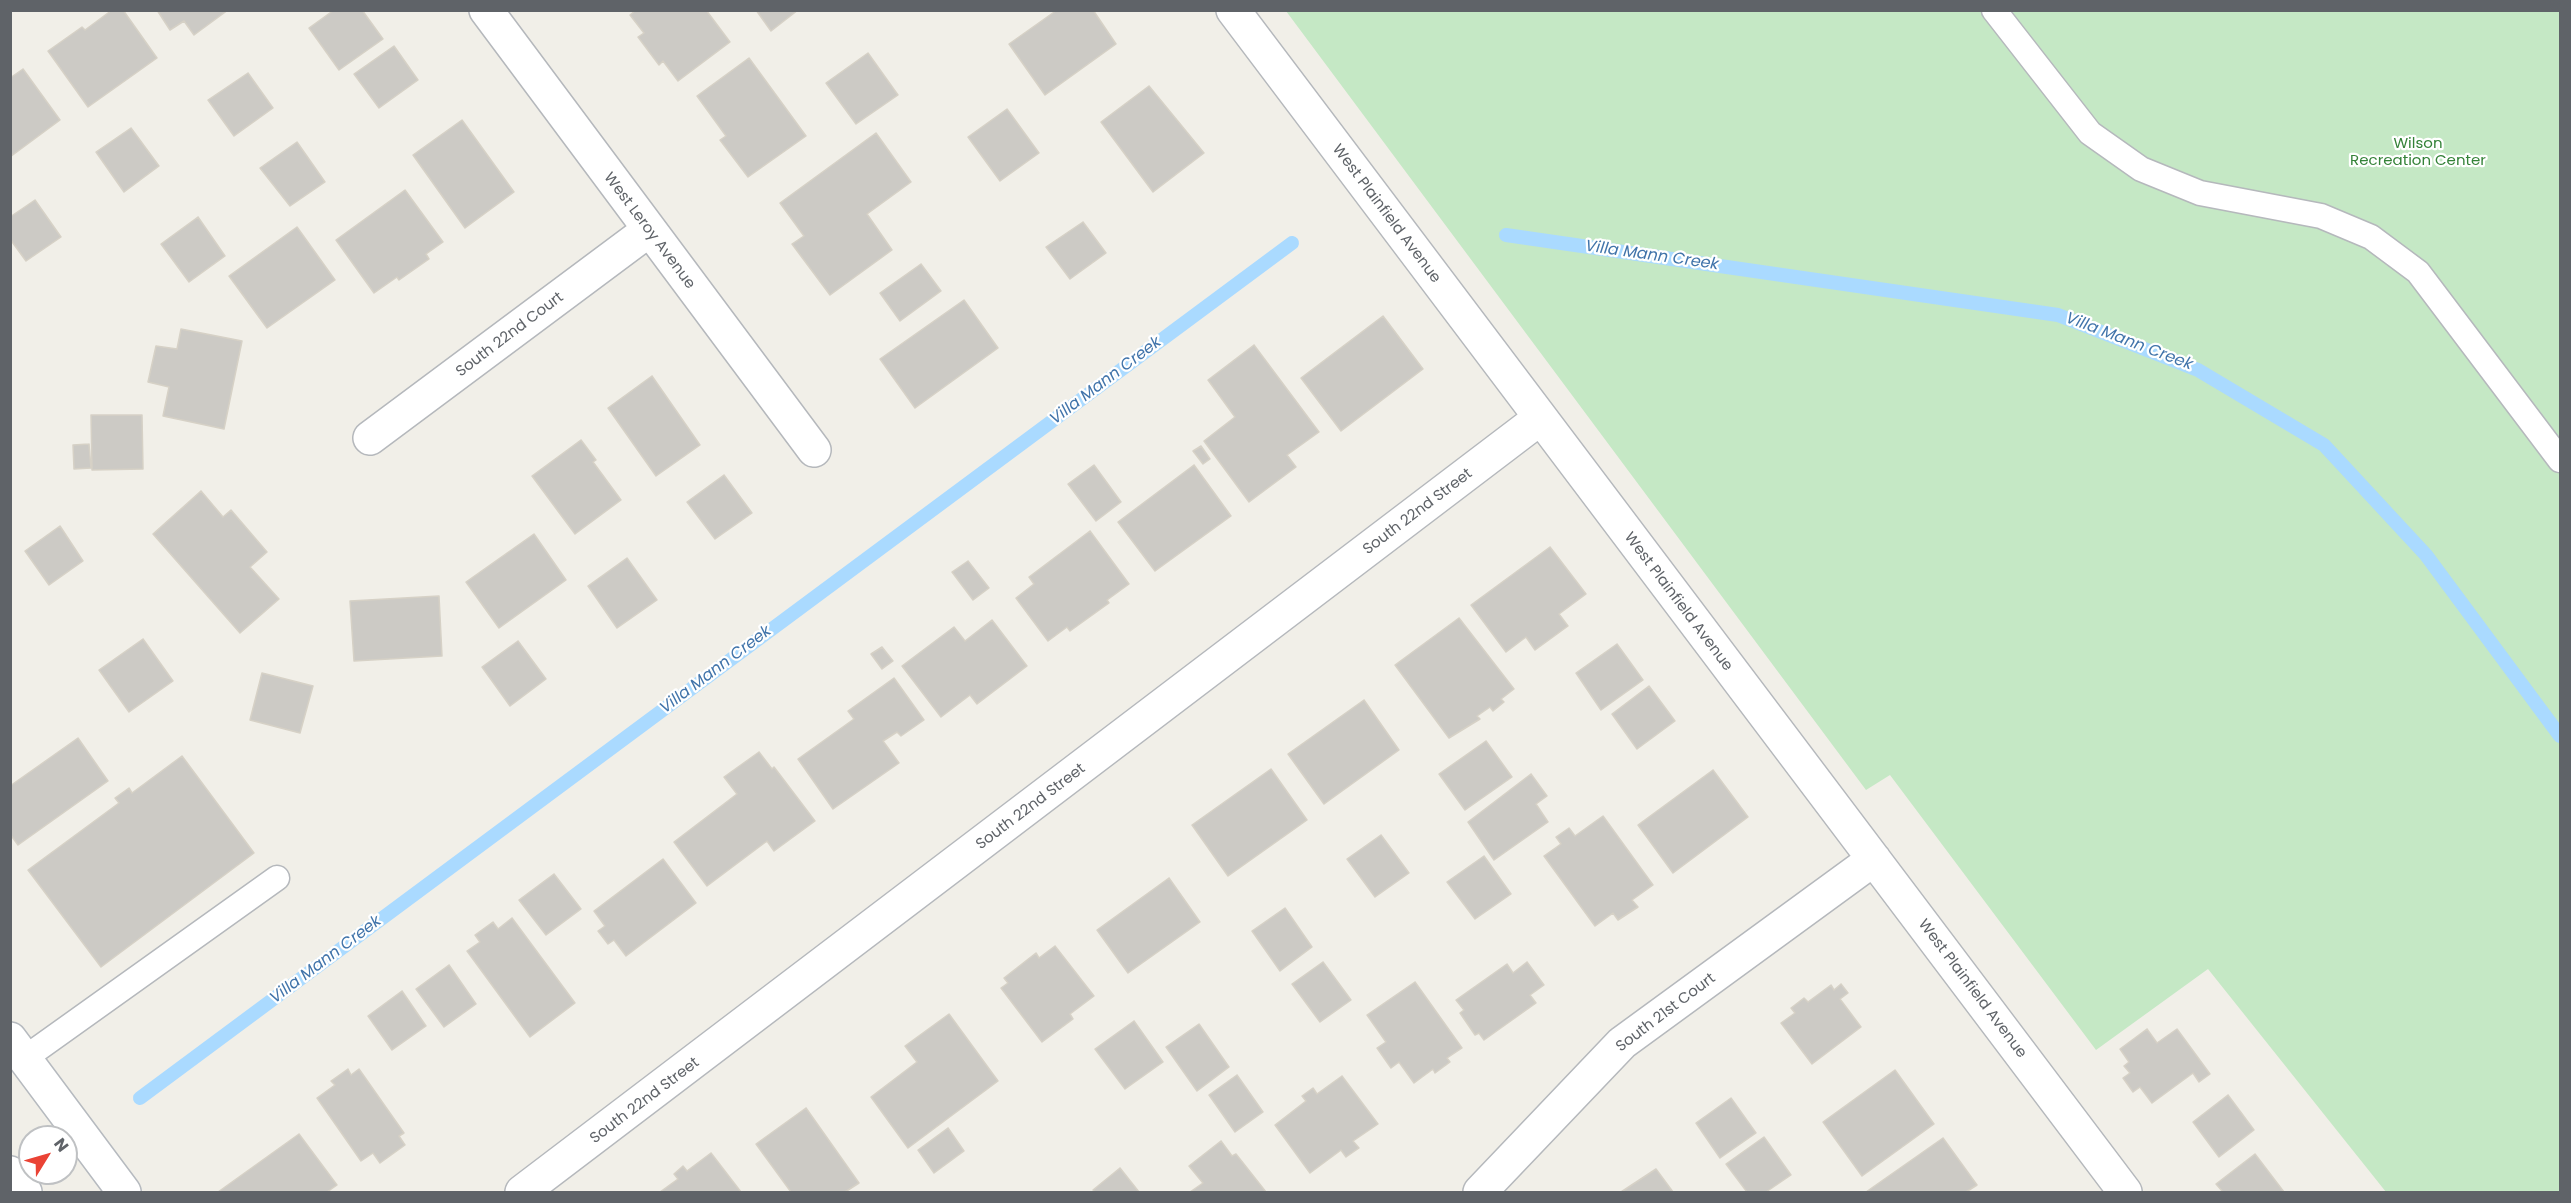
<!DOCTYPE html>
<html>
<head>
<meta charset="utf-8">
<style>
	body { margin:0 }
	#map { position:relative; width:2571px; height:1203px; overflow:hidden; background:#f1efe8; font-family:Poppins,sans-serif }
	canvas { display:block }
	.frame { position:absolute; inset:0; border:12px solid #5f6368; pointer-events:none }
	.north { position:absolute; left:18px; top:1125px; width:60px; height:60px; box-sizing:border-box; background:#fff; border:2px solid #bfc1c3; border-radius:50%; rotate:53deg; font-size:16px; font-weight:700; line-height:24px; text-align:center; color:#5f6368 }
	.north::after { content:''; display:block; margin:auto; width:21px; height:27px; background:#ea4335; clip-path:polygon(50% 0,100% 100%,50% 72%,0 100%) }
</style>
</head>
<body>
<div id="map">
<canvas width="2571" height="1203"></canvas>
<div class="frame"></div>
<div class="north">N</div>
</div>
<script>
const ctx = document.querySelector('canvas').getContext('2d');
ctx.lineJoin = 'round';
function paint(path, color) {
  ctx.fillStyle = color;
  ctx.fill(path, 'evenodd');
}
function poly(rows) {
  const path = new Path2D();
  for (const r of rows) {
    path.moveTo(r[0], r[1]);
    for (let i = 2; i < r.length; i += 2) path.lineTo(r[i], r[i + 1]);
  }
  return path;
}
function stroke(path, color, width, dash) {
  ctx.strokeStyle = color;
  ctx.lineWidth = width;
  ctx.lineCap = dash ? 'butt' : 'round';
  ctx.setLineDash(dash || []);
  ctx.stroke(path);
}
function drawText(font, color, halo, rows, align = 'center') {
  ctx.font = font + ' Poppins,sans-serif';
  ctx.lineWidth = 4.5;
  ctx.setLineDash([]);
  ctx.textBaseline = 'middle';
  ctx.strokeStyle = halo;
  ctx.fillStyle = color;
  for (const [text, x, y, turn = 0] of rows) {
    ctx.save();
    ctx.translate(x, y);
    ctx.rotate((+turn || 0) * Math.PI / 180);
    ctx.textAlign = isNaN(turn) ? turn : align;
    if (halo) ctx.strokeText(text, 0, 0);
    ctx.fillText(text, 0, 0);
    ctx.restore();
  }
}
const green = poly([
	[1286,11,2560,11,2560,1192,2386,1192,2208,969,2096,1050,1890,775,1866,790]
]);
const stream = poly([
	[1506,235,2058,315,2198,370,2324,445,2426,555,2560,736],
	[140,1098,1292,243]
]);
const building = poly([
	[112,10,123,10,157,58,88,107,48,51,82,27,85,30,112,10],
	[157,10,228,10,194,35,184,21,170,30,157,10],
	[334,10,362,10,383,39,339,70,309,28,334,10],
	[636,10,706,10,730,42,678,81,663,61,659,65,638,37,644,33,630,15,636,10],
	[756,10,798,10,771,31,756,10],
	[1057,10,1093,10,1116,44,1045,95,1009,44,1057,10],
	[394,46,418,80,379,108,354,74,394,46],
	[868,53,898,95,856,124,826,83,868,53],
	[749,58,806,136,748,177,720,140,726,136,697,96,749,58],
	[23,69,60,120,10,157,10,78,23,69],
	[248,73,273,108,234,136,208,100,248,73],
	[1149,86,1204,153,1153,192,1101,122,1149,86],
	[1007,109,1039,153,1000,181,968,137,1007,109],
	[462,120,514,192,465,228,413,155,462,120],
	[131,128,159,166,124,192,96,152,131,128],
	[876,133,911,182,867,214,892,250,830,295,792,244,804,236,780,203,876,133],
	[297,142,325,182,290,206,260,168,297,142],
	[405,190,443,242,426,254,429,259,399,280,397,277,374,293,336,240,405,190],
	[35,200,61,237,26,261,10,239,10,217,35,200],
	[198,217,225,256,189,282,161,244,198,217],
	[1083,222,1106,253,1070,279,1046,247,1083,222],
	[297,227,335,280,267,328,229,276,297,227],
	[921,264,941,291,900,321,880,293,921,264],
	[964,300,998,348,915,408,880,359,964,300],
	[1383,316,1423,369,1341,431,1301,378,1383,316],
	[181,329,242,341,224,429,163,416,169,387,148,382,156,346,177,349,181,329],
	[1254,345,1319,432,1287,455,1296,467,1249,502,1204,441,1235,417,1208,380,1254,345],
	[652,376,700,445,656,476,608,408,652,376],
	[91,415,142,415,143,469,92,470,91,415],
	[581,440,596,460,593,462,621,500,575,534,532,476,581,440],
	[89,444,91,468,74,469,73,445,89,444],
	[1201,446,1210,459,1203,464,1193,451,1201,446],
	[1094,465,1121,502,1096,521,1068,484,1094,465],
	[1194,465,1231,516,1155,571,1118,522,1194,465],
	[724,475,752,513,715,539,687,502,724,475],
	[201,491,223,517,231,510,267,552,250,567,279,599,240,633,153,534,201,491],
	[60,526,83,561,49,585,25,551,60,526],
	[1090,531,1129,584,1107,600,1109,603,1070,631,1067,627,1048,641,1016,598,1034,584,1029,577,1090,531],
	[534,534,566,580,499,628,466,582,534,534],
	[1550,547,1586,594,1559,614,1568,626,1535,650,1526,637,1506,652,1471,605,1550,547],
	[627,558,657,600,617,628,588,586,627,558],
	[968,561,989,588,973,600,952,572,968,561],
	[439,596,442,656,354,661,350,601,439,596],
	[1459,618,1514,689,1501,699,1504,702,1493,711,1490,707,1477,716,1480,719,1449,738,1395,665,1459,618],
	[992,620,1027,666,977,704,970,695,941,717,902,666,954,627,965,641,992,620],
	[143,639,173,681,129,712,99,670,143,639],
	[518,641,546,679,510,706,482,667,518,641],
	[1617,644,1643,680,1601,710,1576,673,1617,644],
	[882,647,893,661,882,669,871,654,882,647],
	[262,673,313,686,300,733,250,720,262,673],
	[894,678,924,720,901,736,897,732,883,741,899,763,833,809,798,759,854,719,848,711,894,678],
	[1649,686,1675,721,1637,749,1612,714,1649,686],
	[1364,700,1399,750,1324,804,1288,754,1364,700],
	[78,738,108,781,18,845,10,834,10,786,78,738],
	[1486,741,1512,777,1465,810,1439,774,1486,741],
	[759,752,772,769,774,767,815,821,774,851,767,841,707,886,674,842,737,794,724,777,759,752],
	[182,756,254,853,101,967,28,870,119,803,115,798,129,788,132,793,182,756],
	[1271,769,1307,820,1228,876,1192,825,1271,769],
	[1713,770,1748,817,1673,873,1638,825,1713,770],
	[1531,774,1547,796,1536,804,1548,822,1494,860,1468,822,1531,774],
	[1603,816,1653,885,1632,900,1638,907,1618,920,1613,913,1595,926,1544,856,1561,844,1556,837,1569,828,1575,836,1603,816],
	[1381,835,1409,873,1375,897,1347,859,1381,835],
	[1484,856,1511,894,1475,919,1447,882,1484,856],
	[663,859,696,903,626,956,614,940,608,944,598,931,605,926,594,911,663,859],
	[554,874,581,909,546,935,519,900,554,874],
	[1169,878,1200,922,1128,973,1097,930,1169,878],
	[1285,908,1312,947,1280,971,1252,931,1285,908],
	[512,918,575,1003,530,1037,467,951,480,942,475,935,493,922,498,929,512,918],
	[1055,946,1094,996,1070,1014,1073,1019,1042,1042,1001,988,1008,983,1004,978,1036,953,1039,958,1055,946],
	[1323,962,1351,1000,1320,1022,1292,984,1323,962],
	[1527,962,1544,985,1530,995,1536,1003,1484,1040,1479,1033,1475,1035,1460,1013,1464,1010,1456,1000,1507,964,1513,973,1527,962],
	[449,965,476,1004,444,1027,416,989,449,965],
	[1415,982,1462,1048,1447,1058,1450,1062,1435,1073,1433,1069,1414,1083,1399,1062,1391,1068,1377,1048,1386,1042,1367,1015,1415,982],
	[1841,984,1848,993,1840,999,1861,1027,1812,1064,1781,1023,1795,1013,1791,1008,1804,998,1808,1002,1831,985,1834,990,1841,984],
	[402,991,426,1026,392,1050,368,1016,402,991],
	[949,1014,998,1081,908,1148,871,1097,917,1062,905,1046,949,1014],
	[1134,1021,1163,1062,1125,1089,1095,1049,1134,1021],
	[1199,1024,1229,1067,1197,1091,1166,1047,1199,1024],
	[2147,1029,2157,1043,2177,1029,2210,1074,2199,1082,2193,1073,2152,1103,2140,1087,2133,1092,2123,1078,2130,1073,2124,1066,2129,1062,2120,1049,2147,1029],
	[348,1069,351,1075,359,1069,404,1133,399,1136,405,1145,380,1163,373,1153,361,1161,317,1098,335,1085,331,1081,348,1069],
	[1895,1070,1934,1124,1862,1176,1823,1122,1895,1070],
	[1237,1075,1263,1112,1235,1132,1209,1095,1237,1075],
	[1342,1076,1378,1124,1353,1141,1359,1148,1346,1157,1341,1150,1310,1173,1275,1125,1306,1101,1302,1096,1313,1088,1317,1094,1342,1076],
	[2228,1095,2254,1130,2219,1157,2193,1122,2228,1095],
	[1731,1098,1756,1133,1720,1158,1696,1123,1731,1098],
	[806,1108,859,1183,845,1192,791,1192,756,1144,806,1108],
	[948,1128,964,1151,934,1173,918,1150,948,1128],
	[299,1134,337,1185,327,1192,218,1192,299,1134],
	[1764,1137,1791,1175,1766,1192,1747,1192,1726,1164,1764,1137],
	[1943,1138,1977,1185,1966,1192,1866,1192,1943,1138],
	[1221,1141,1232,1156,1236,1154,1266,1192,1190,1192,1203,1183,1189,1166,1221,1141],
	[711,1153,741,1192,660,1192,678,1179,674,1174,683,1166,687,1171,711,1153],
	[2255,1154,2284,1192,2223,1192,2216,1184,2255,1154],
	[1120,1168,1139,1192,1095,1192,1093,1190,1120,1168],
	[1656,1169,1673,1192,1621,1192,1656,1169]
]);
const lane = poly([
	[1994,10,2090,133,2141,169,2200,193,2321,216,2371,237,2418,272,2560,460],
	[25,1058,277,878]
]);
const street = poly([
	[486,10,814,450],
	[1233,10,2125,1192],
	[370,438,649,230],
	[522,1192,1539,419],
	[1480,1192,1622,1043,1874,859]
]);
const secondary = poly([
	[10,1039,124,1192],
	[10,1173,25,1192]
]);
const parkNames = [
	["Wilson",2418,144],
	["Recreation Center",2418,161]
];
const streetNames = [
	["West Plainfield Avenue",1386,214,53],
	["West Leroy Avenue",649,231,53],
	["South 22nd Court",510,335,-37],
	["South 22nd Street",1418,512,-37],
	["West Plainfield Avenue",1678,602,53],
	["South 22nd Street",1031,807,-37],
	["West Plainfield Avenue",1972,989,53],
	["South 21st Court",1666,1013,-37],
	["South 22nd Street",645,1101,-37]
];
const waterNames = [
	["Villa Mann Creek",1652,256,8],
	["Villa Mann Creek",2129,342,21],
	["Villa Mann Creek",1106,381,-37],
	["Villa Mann Creek",716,670,-37],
	["Villa Mann Creek",326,960,-37]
];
paint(green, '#c5e8c5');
stroke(stream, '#aadaff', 14);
paint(building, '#cccac5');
stroke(building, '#d6d1c6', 1.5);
stroke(lane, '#b5b8bc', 27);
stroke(street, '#b5b8bc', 36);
stroke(secondary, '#b6babf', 36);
stroke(lane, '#fff', 24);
stroke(street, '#fff', 33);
stroke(secondary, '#fff', 33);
drawText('15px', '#348238', '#fff', parkNames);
drawText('15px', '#5f6368', '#fff', streetNames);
drawText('italic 16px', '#4174aa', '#fff', waterNames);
</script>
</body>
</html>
